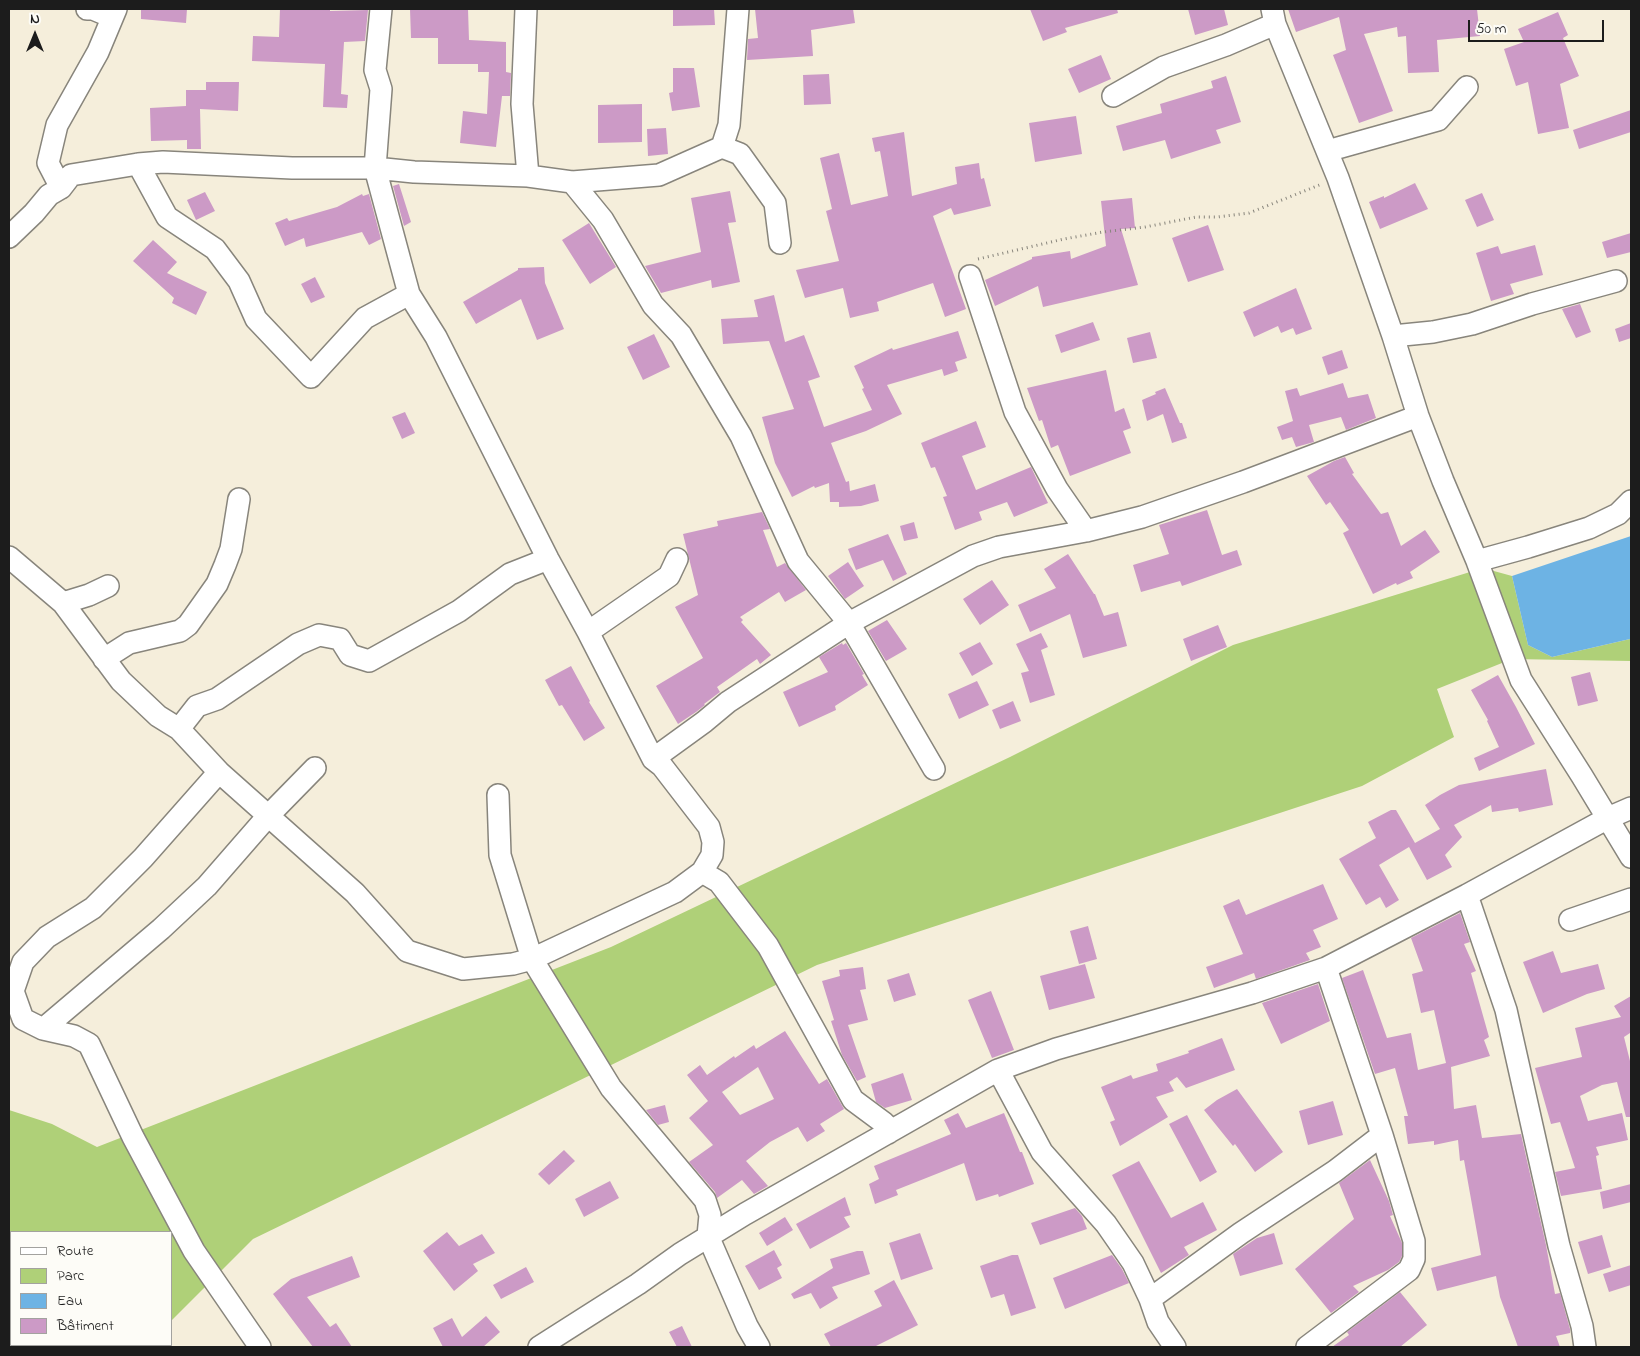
<!DOCTYPE html>
<html>
<head>
<meta charset="utf-8">
<style>
	body { margin:0 }
	#map { position:relative; width:1640px; height:1356px; overflow:hidden; background:#f5eedb; font-family:"Indie Flower",sans-serif }
	canvas { display:block }
	.frame { position:absolute; inset:0; border:10px solid #1c1c1c; pointer-events:none }
	.legend { position:absolute; left:10px; top:1231px; width:162px; height:115px; box-sizing:border-box; background:#fdfcf7; border:1px solid #a3a29f; margin:0; padding:6px 9px; list-style:none; font-size:15px; color:#1c1c1c }
	.legend li { display:flex; align-items:center; gap:10px; height:25px }
	.legend b { width:25px; border:1px solid #a3a29f }
	.north { position:absolute; left:10px; top:10px; width:50px; height:50px; -webkit-text-stroke:4px #fdfcf7; paint-order:stroke; rotate:0deg; font-size:14px; font-weight:700; line-height:20px; text-align:center; color:#1c1c1c }
	.north::after { content:''; display:block; margin:auto; width:18px; height:22px; background:#1c1c1c; clip-path:polygon(50% 0,100% 100%,50% 72%,0 100%) }
	.scale { position:absolute; left:1468px; top:20px; width:136px; height:22px; box-sizing:border-box; border:2px solid #1c1c1c; border-top:0; padding-left:6px; font-size:15px; line-height:18px; white-space:nowrap; color:#1c1c1c; -webkit-text-stroke:4px #fdfcf7; paint-order:stroke }
</style>
</head>
<body>
<div id="map">
<canvas width="1640" height="1356"></canvas>
<div class="frame"></div>
<ul class="legend">
<li><b style="height:6px;background:#fff"></b>Route</li>
<li><b style="height:14px;background:#afd078"></b>Parc</li>
<li><b style="height:14px;background:#6db3e4"></b>Eau</li>
<li><b style="height:14px;background:#cc9ac6"></b>Bâtiment</li>
</ul>
<div class="north">N</div>
<div class="scale">50 m</div>
</div>
<script>
const ctx = document.querySelector('canvas').getContext('2d');
ctx.lineJoin = 'round';
function paint(path, color) {
  ctx.fillStyle = color;
  ctx.fill(path, 'evenodd');
}
function poly(rows) {
  const path = new Path2D();
  for (const r of rows) {
    path.moveTo(r[0], r[1]);
    for (let i = 2; i < r.length; i += 2) path.lineTo(r[i], r[i + 1]);
  }
  return path;
}
function stroke(path, color, width, dash) {
  ctx.strokeStyle = color;
  ctx.lineWidth = width;
  ctx.lineCap = dash ? 'butt' : 'round';
  ctx.setLineDash(dash || []);
  ctx.stroke(path);
}
const green = poly([
	[1483,568,1512,576,1528,645,1552,657,1630,639,1631,640,1631,661,1512,659,1437,689,1454,737,1362,786,817,965,253,1239,171,1321,171,1232,11,1232,11,1345,148,1345,146,1347,9,1347,9,1110,52,1124,97,1147,611,947,1010,757,1233,645]
]);
const water = poly([
	[1631,536,1631,640,1630,639,1552,657,1528,645,1512,576]
]);
const building = poly([
	[141,9,187,9,186,23,141,19],
	[280,9,330,9,330,11,368,10,365,41,344,42,341,94,348,95,347,108,323,107,325,64,252,61,253,36,279,37],
	[410,9,468,9,469,40,506,42,506,72,511,73,510,96,502,96,496,147,460,143,463,111,487,114,489,72,478,72,478,64,438,64,438,38,411,38],
	[673,9,714,9,715,25,673,26],
	[755,9,853,9,855,23,811,30,813,56,747,60,748,39,758,38],
	[1030,9,1117,9,1118,13,1065,28,1067,32,1043,41],
	[1188,9,1224,9,1228,25,1195,35],
	[1288,9,1477,9,1480,36,1437,40,1439,72,1408,73,1406,36,1398,37,1397,27,1364,34,1393,111,1359,123,1333,55,1346,50,1339,17,1296,32],
	[1558,12,1568,35,1563,38,1579,76,1560,84,1569,128,1538,134,1528,82,1516,86,1504,49,1524,42,1518,29],
	[1101,55,1111,79,1079,93,1068,69],
	[673,68,694,68,700,107,672,111,669,93,673,92],
	[829,74,831,104,804,105,803,75],
	[1226,76,1241,122,1216,130,1221,143,1171,159,1165,140,1123,151,1116,126,1162,113,1160,104,1213,88,1211,81],
	[206,82,239,82,238,111,200,109,201,149,187,149,187,140,151,141,150,108,186,106,186,90,206,90],
	[642,104,642,142,598,143,598,105],
	[1631,110,1631,132,1579,149,1573,130],
	[1076,116,1082,154,1035,162,1029,123],
	[666,128,668,154,648,156,647,129],
	[904,132,912,196,957,184,955,167,979,163,981,179,984,178,991,206,954,215,951,208,933,216,966,309,945,317,933,283,877,302,879,311,850,318,843,288,805,298,796,270,839,261,826,211,832,209,820,158,839,153,851,205,888,196,880,151,875,152,872,138],
	[1415,183,1428,209,1380,229,1369,202,1384,196,1384,198],
	[399,184,411,222,404,226,393,186],
	[730,191,736,222,728,223,740,282,712,288,711,280,661,293,645,266,701,252,691,198],
	[205,192,215,211,196,220,187,200],
	[1482,193,1494,220,1477,227,1465,200],
	[362,194,363,196,369,194,381,239,369,245,362,232,306,247,304,238,285,246,275,223,287,218,289,221,337,207],
	[1132,198,1135,228,1121,229,1138,285,1043,307,1038,286,995,306,985,280,1032,259,1032,257,1070,251,1071,259,1106,246,1101,201],
	[589,223,616,267,590,284,562,240],
	[1208,225,1224,270,1188,282,1172,238],
	[1631,233,1631,252,1607,258,1602,242],
	[153,240,177,262,167,273,207,292,196,315,172,303,174,298,133,261],
	[1535,245,1543,275,1510,284,1514,294,1491,301,1476,253,1498,246,1501,254],
	[544,267,545,283,564,329,537,340,521,299,476,324,463,302,518,270,518,268],
	[315,277,325,297,311,303,301,284],
	[1296,288,1312,329,1296,335,1293,328,1281,333,1278,326,1254,337,1243,312],
	[774,295,785,342,804,335,820,377,808,381,824,427,872,410,862,389,864,388,854,366,892,348,893,350,958,331,967,358,955,362,958,371,944,376,942,369,887,385,902,414,866,431,831,443,846,482,849,481,850,491,875,484,879,501,861,506,839,507,839,502,830,502,829,483,815,488,814,486,792,497,775,463,762,417,794,409,769,341,723,344,721,319,758,317,754,300],
	[1580,304,1591,332,1576,338,1562,309],
	[1093,322,1100,340,1061,353,1055,335],
	[1631,323,1631,338,1619,342,1615,329],
	[1150,332,1157,358,1133,363,1127,338],
	[654,334,670,367,643,380,627,347],
	[1342,350,1348,368,1328,375,1322,357],
	[1106,370,1115,412,1124,408,1131,428,1123,431,1131,453,1070,476,1058,445,1051,448,1042,420,1039,421,1027,388],
	[1343,383,1348,398,1368,394,1376,418,1346,430,1341,417,1309,425,1314,442,1296,447,1292,437,1282,440,1277,427,1293,421,1285,391,1297,388,1300,396],
	[1165,388,1180,423,1182,423,1187,438,1172,443,1163,414,1147,421,1142,400,1156,394,1155,392],
	[405,412,415,433,402,439,392,417],
	[976,421,986,447,962,456,976,490,1031,467,1048,503,1014,517,1007,502,979,512,982,520,955,530,943,497,947,496,935,467,931,468,921,443],
	[1345,457,1354,473,1352,474,1381,514,1388,512,1401,546,1425,530,1440,552,1410,572,1413,578,1397,585,1396,583,1373,594,1343,533,1349,530,1330,502,1326,505,1307,476,1334,461],
	[1207,510,1222,555,1237,550,1242,565,1182,586,1180,581,1141,592,1133,565,1169,554,1159,525],
	[762,512,770,529,763,530,777,567,785,563,806,590,785,602,779,592,740,617,743,620,741,622,771,655,760,664,757,659,717,687,720,692,704,704,705,705,696,712,678,724,656,686,703,658,675,607,698,595,683,534,718,526,717,521],
	[914,522,918,538,904,541,900,526],
	[888,534,907,574,893,581,883,560,856,570,848,549],
	[1068,554,1094,594,1095,594,1104,616,1118,612,1127,646,1083,658,1070,614,1030,632,1018,605,1056,588,1044,569],
	[848,562,864,586,845,599,828,576],
	[992,580,1009,605,980,625,963,599],
	[887,620,907,649,886,661,868,631],
	[1218,625,1227,647,1191,661,1183,639],
	[1041,633,1048,647,1041,650,1055,695,1030,703,1021,673,1029,671,1016,644],
	[980,642,993,664,972,676,959,653],
	[842,643,843,645,846,643,864,674,862,675,868,685,835,706,836,710,799,727,783,692,828,672,819,657],
	[571,666,590,701,589,702,605,728,584,741,562,705,559,706,545,680],
	[1590,672,1598,701,1578,706,1571,677],
	[1498,675,1516,707,1535,744,1479,771,1474,758,1499,747,1487,721,1488,720,1471,690],
	[977,681,989,705,959,719,948,694],
	[1013,701,1021,721,1000,729,992,710],
	[1546,769,1553,805,1519,812,1518,808,1492,812,1491,805,1454,825,1462,837,1445,855,1452,867,1427,880,1409,847,1379,865,1399,900,1386,908,1380,897,1366,905,1339,859,1376,838,1368,822,1391,810,1396,810,1415,843,1440,829,1425,805,1440,795,1459,785],
	[1323,884,1338,919,1313,930,1321,947,1306,953,1310,960,1256,979,1254,973,1214,988,1206,967,1243,954,1223,906,1239,899,1246,915],
	[1460,913,1470,942,1464,944,1476,971,1471,973,1489,1037,1484,1040,1490,1056,1451,1067,1454,1109,1476,1105,1482,1138,1521,1134,1546,1245,1555,1294,1560,1293,1570,1329,1570,1333,1556,1336,1560,1347,1518,1347,1500,1297,1496,1276,1437,1291,1431,1268,1481,1255,1464,1160,1460,1161,1458,1140,1434,1145,1434,1141,1408,1144,1404,1116,1408,1116,1395,1068,1375,1074,1342,978,1363,970,1387,1038,1411,1033,1418,1070,1446,1063,1434,1010,1421,1013,1412,974,1423,971,1411,938],
	[1088,926,1097,959,1079,964,1070,931],
	[1553,951,1561,973,1598,964,1605,989,1587,994,1543,1013,1523,962],
	[1085,964,1095,998,1049,1010,1040,976],
	[863,967,866,989,860,990,868,1020,848,1025,866,1077,857,1081,842,1055,831,1021,834,1020,822,981,840,976,839,970],
	[909,973,916,995,894,1002,887,980],
	[1318,984,1330,1021,1281,1044,1262,1003],
	[991,991,1014,1050,992,1058,968,1000],
	[1631,996,1631,1035,1630,1033,1624,1037,1631,1065,1631,1117,1626,1117,1617,1082,1602,1085,1580,1096,1588,1121,1622,1113,1628,1140,1596,1147,1599,1155,1596,1156,1602,1189,1561,1196,1555,1172,1575,1168,1560,1122,1551,1124,1535,1068,1582,1057,1575,1028,1621,1017,1614,1006],
	[785,1031,819,1084,827,1079,844,1109,820,1124,825,1131,807,1142,798,1127,770,1142,746,1161,768,1186,754,1194,742,1180,717,1198,715,1192,689,1162,713,1145,689,1118,708,1101,687,1075,700,1065,707,1075,734,1056,735,1058,754,1045,756,1049],
	[758,1067,774,1099,740,1115,722,1092],
	[1222,1038,1235,1070,1186,1088,1177,1077,1169,1082,1174,1091,1156,1097,1168,1117,1120,1146,1110,1122,1115,1120,1101,1087,1131,1075,1133,1079,1158,1071,1156,1064,1189,1053,1188,1051],
	[903,1073,912,1100,885,1108,876,1102,871,1084],
	[1237,1089,1283,1152,1255,1172,1235,1144,1233,1146,1204,1110,1217,1100],
	[1333,1101,1343,1135,1308,1145,1299,1111],
	[665,1105,669,1122,658,1125,646,1110],
	[958,1113,966,1128,1004,1113,1020,1152,1022,1152,1034,1184,999,1197,998,1194,976,1201,964,1163,896,1190,898,1195,875,1204,869,1184,879,1179,874,1166,951,1134,944,1120],
	[1187,1115,1217,1172,1200,1182,1169,1124],
	[564,1150,575,1161,549,1185,538,1174],
	[1370,1160,1389,1201,1393,1215,1390,1216,1402,1243,1402,1256,1399,1262,1388,1270,1353,1286,1359,1292,1331,1313,1295,1269,1354,1219,1339,1183],
	[1139,1161,1171,1218,1203,1202,1217,1230,1184,1247,1189,1255,1161,1273,1112,1175],
	[610,1181,619,1198,584,1217,575,1199],
	[1631,1184,1631,1202,1603,1209,1600,1192],
	[845,1197,851,1215,844,1217,850,1227,810,1249,796,1224],
	[1075,1208,1082,1216,1087,1229,1040,1245,1031,1223],
	[785,1217,793,1230,767,1246,759,1233],
	[447,1232,459,1246,482,1234,495,1253,473,1264,478,1271,454,1291,423,1251],
	[920,1233,933,1269,901,1280,889,1243],
	[1274,1233,1283,1264,1240,1276,1233,1254,1257,1238],
	[1602,1235,1611,1267,1588,1274,1578,1242],
	[774,1250,782,1265,777,1268,782,1278,759,1290,745,1266],
	[857,1251,863,1251,870,1274,832,1287,838,1298,820,1309,811,1293,794,1299,791,1294,833,1268,830,1259],
	[1012,1255,1018,1255,1036,1308,1011,1316,1004,1294,991,1298,980,1266],
	[1112,1255,1122,1269,1129,1283,1065,1309,1053,1278],
	[352,1256,360,1277,307,1297,330,1327,336,1323,352,1347,313,1347,273,1294,291,1279],
	[1631,1265,1631,1285,1609,1292,1603,1274],
	[526,1267,534,1282,501,1299,493,1285],
	[894,1280,918,1325,874,1347,831,1347,824,1334,882,1306,874,1291],
	[1400,1292,1427,1325,1400,1347,1332,1347,1349,1335,1347,1332],
	[486,1316,500,1332,483,1347,443,1347,433,1328,452,1318,462,1337],
	[682,1326,692,1347,677,1347,669,1332]
]);
const path = poly([
	[978,259,1064,239,1103,232,1145,227,1196,217,1217,217,1249,213,1322,184]
]);
const minor = poly([
	[87,9,93,9,112,17],
	[526,9,522,104,528,176],
	[1272,9,1275,24,1338,178,1393,336,1418,416,1443,481,1477,561,1521,680,1582,776,1631,857],
	[1113,96,1164,67,1226,45,1275,24],
	[722,147,740,154,775,203,780,243],
	[1327,151,1438,120,1467,87],
	[138,164,167,217,215,249,239,281,256,319,311,377,365,318,409,294],
	[572,182,603,220,653,305,681,335,741,436,798,561,849,623,934,769],
	[61,188,48,163,57,125,98,52,116,9],
	[9,237,34,213,49,195,61,188,71,175,138,164,163,162,292,168,375,168,414,172,528,176,572,182,659,175,722,147,729,125,738,9],
	[970,276,1015,412,1057,489,1086,531],
	[1393,336,1433,332,1472,324,1532,304,1616,281],
	[9,557,63,603,121,681,158,716,179,729,219,772,355,893,407,951,463,969,513,964,532,959,675,892,702,872,712,855,713,842,709,827,662,766,653,759,588,632,548,559,436,337,409,294,375,168,381,89,375,70,381,9],
	[1477,561,1528,547,1589,528,1618,514,1631,501],
	[63,603,89,595,108,586],
	[588,632,669,576,677,559],
	[104,659,129,643,180,631,188,625,217,584,225,565,231,549,239,499],
	[179,729,197,706,217,699,298,644,319,635,340,639,350,655,369,661,459,611,510,574,548,559],
	[653,759,704,722,728,702,849,623,973,556,999,547,1086,531,1142,517,1243,482,1418,416],
	[219,772,143,858,93,908,47,937,23,962,13,991,23,1019,43,1029,74,1036,89,1044,133,1137,194,1251,260,1347],
	[498,795,500,855,532,959,611,1088,705,1200,710,1215,708,1236,747,1326,759,1347],
	[702,872,719,882,768,946,853,1100,884,1123,888,1133],
	[1467,895,1506,1010,1559,1246,1582,1326,1585,1347],
	[1570,920,1631,899],
	[43,1029,161,929,207,886,268,816,315,768],
	[998,1070,1042,1152,1106,1224,1133,1263,1150,1299,1158,1322,1175,1347],
	[1150,1299,1241,1233,1335,1171,1382,1135,1326,968],
	[539,1347,638,1284,680,1254,745,1214,998,1070,1056,1049,1252,993,1326,968,1467,895,1608,818,1631,808],
	[1307,1347,1409,1270,1414,1259,1414,1241,1382,1135]
]);
paint(green, '#afd078');
paint(water, '#6db3e4');
paint(building, '#cc9ac6');
stroke(minor, '#88857c', 24);
stroke(path, '#88857c', 3, [1, 4]);
stroke(minor, '#fff', 21);
</script>
</body>
</html>
